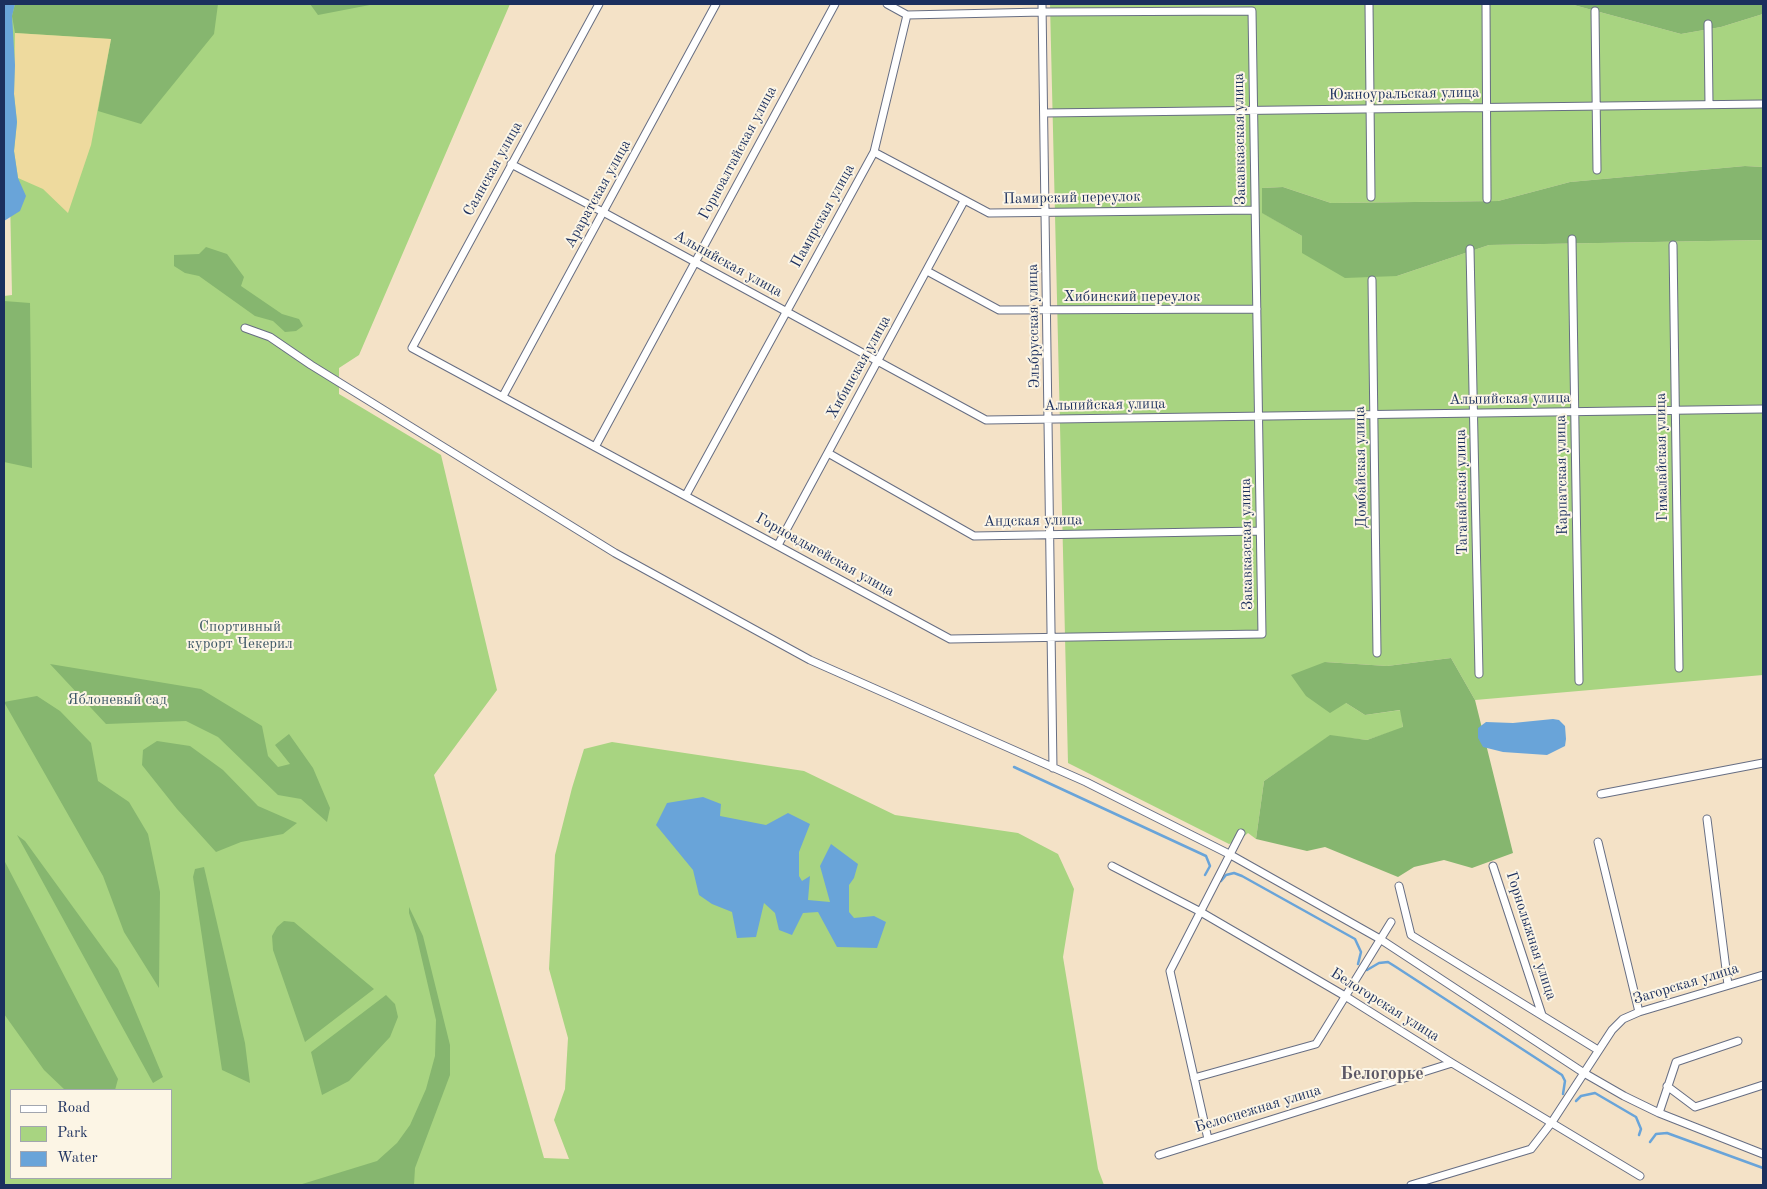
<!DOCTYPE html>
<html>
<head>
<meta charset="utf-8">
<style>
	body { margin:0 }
	#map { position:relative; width:1767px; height:1189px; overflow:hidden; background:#f4e2c7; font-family:"Old Standard TT",serif }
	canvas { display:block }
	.frame { position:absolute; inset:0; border:5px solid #1b2f5e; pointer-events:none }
	.legend { position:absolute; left:10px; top:1089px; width:162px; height:90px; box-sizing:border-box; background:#fcf5e5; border:1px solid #a2a6af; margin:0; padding:6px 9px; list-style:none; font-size:15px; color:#1b2f5e }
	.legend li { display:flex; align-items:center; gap:10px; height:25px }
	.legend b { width:25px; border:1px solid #a2a6af }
</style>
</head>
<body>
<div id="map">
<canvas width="1767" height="1189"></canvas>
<div class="frame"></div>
<ul class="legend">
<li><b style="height:6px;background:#fff"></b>Road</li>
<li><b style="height:14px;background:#a8d481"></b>Park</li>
<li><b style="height:14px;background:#69a4d9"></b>Water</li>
</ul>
</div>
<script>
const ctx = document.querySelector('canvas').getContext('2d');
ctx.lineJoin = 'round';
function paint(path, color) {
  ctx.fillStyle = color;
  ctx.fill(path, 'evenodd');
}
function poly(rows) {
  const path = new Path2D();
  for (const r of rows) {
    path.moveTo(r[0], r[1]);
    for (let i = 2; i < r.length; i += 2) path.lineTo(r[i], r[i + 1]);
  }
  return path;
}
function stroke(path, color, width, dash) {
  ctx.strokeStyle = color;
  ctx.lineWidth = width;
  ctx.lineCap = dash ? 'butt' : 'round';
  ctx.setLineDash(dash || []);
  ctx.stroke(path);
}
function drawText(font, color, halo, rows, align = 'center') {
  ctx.font = font + ' "Old Standard TT",serif';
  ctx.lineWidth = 4;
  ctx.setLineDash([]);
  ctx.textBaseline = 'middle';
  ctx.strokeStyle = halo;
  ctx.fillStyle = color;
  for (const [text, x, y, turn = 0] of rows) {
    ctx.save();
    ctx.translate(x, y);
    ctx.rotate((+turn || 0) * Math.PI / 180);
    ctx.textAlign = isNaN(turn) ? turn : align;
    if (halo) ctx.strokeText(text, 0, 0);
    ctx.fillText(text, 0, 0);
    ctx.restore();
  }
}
const green = poly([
	[6,4,510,4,359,355,339,368,339,394,441,455,497,690,434,775,544,1158,569,1159,554,1120,565,1089,568,1038,549,969,555,855,572,788,584,749,612,742,804,771,895,815,1018,833,1058,854,1074,889,1063,957,1098,1169,1104,1185,4,1185,4,296,12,295],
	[11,1090,171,1090,171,1178,11,1178],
	[1050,4,1570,4,1681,34,1721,27,1763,14,1763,167,1745,166,1570,182,1498,201,1331,203,1283,187,1262,188,1263,213,1302,236,1397,276,1489,245,1763,240,1763,675,1475,700,1451,658,1387,666,1325,662,1346,703,1365,715,1401,710,1403,728,1367,740,1330,736,1264,781,1256,839,1248,833,1238,841,1229,844,1068,763]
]);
const forest = poly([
	[15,4,218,4,214,34,141,124,98,111,111,39,15,33,12,16],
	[310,4,375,4,318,15],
	[1570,4,1763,4,1763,14,1721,27,1681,34],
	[1745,166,1763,167,1763,240,1489,245,1397,276,1345,278,1302,253,1302,236,1262,213,1262,188,1283,187,1331,203,1498,201,1570,182],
	[206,247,227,254,244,277,241,286,282,314,299,319,303,326,296,331,285,332,273,321,255,316,199,276,185,273,174,266,174,255,199,254],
	[4,301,30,303,32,468,4,462],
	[1451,658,1475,700,1513,853,1472,868,1444,860,1414,867,1398,877,1325,847,1307,851,1256,839,1264,781,1330,735,1367,740,1403,727,1400,710,1365,715,1346,703,1330,713,1306,696,1291,675,1325,662,1387,666],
	[50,664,201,689,262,726,268,756,278,767,290,764,275,745,289,734,313,768,330,808,327,822,301,799,278,795,218,737,186,721,106,724],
	[37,696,60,711,91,743,98,781,129,802,148,834,160,892,159,988,124,932,103,876,4,702],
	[157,741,190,746,223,770,258,806,297,823,283,834,241,842,216,852,177,809,142,765,143,750],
	[17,835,25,841,118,969,163,1077,153,1083],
	[4,860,118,1079,115,1090,65,1090,44,1070,4,1014],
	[204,867,245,1043,250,1083,222,1070,193,877,195,869],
	[409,907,423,936,450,1045,450,1075,415,1168,414,1185,299,1185,377,1161,397,1143,410,1125,426,1089,435,1056,436,1020,416,934,409,913],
	[284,921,294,922,374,989,305,1042,273,950,272,936,277,927],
	[386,995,395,1004,398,1017,390,1037,349,1081,322,1095,311,1052]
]);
const sand = poly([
	[15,33,111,39,91,145,68,213,43,189,18,178,14,151,17,122,14,94]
]);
const water = poly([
	[4,4,15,4,12,16,15,65,14,94,17,122,14,151,18,178,26,196,20,211,4,221],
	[1553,719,1559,720,1565,726,1566,739,1565,746,1547,755,1503,752,1483,747,1478,738,1478,728,1486,722,1513,723],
	[703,797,721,804,720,816,766,825,788,813,810,824,799,852,799,876,802,881,810,876,808,900,830,902,820,866,831,844,858,864,854,878,849,885,849,912,854,918,874,916,886,922,877,948,837,947,818,912,803,913,792,935,779,930,775,913,764,903,756,937,737,938,732,912,712,904,699,895,693,870,656,825,667,803]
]);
const stream = poly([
	[1014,767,1206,856,1210,866,1205,875],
	[1221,881,1226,875,1234,873,1242,876,1355,939,1361,952,1358,964],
	[1367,970,1379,963,1388,962,1396,967,1562,1075,1565,1081,1563,1094],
	[1576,1101,1581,1096,1595,1093,1636,1117,1641,1129,1639,1135],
	[1650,1142,1656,1134,1667,1133,1763,1168]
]);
const minor = poly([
	[599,4,412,348,950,639,1262,634,1252,11,1043,12,907,15,887,4],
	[1042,4,1053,768],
	[1369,4,1371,197],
	[1486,4,1487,199],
	[1595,11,1597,170],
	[1708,24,1709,104],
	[1044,113,1763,104],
	[874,152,989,213,1255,210],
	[511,164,603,212,986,420,1763,409],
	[1572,239,1579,681],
	[1673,245,1679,668],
	[1470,249,1479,674],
	[927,271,999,310,1257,309],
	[1372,280,1377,653],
	[245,328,270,337,311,365,615,553,810,660,1086,782,1229,854,1380,939,1584,1073,1624,1096,1659,1113,1763,1154],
	[503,396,716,4],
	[595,447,835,4],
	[828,453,974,536,1260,531],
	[686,495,874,152,907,15],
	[778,545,964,201],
	[1601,794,1763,763],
	[1707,819,1728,985],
	[1598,842,1639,1012],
	[1112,866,1199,911,1345,996,1452,1063,1640,1176],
	[1493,866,1542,1015],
	[1399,886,1411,935,1598,1050],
	[1194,1078,1316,1044,1391,922],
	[1667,1086,1695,1107,1763,1085],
	[1659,1113,1676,1062,1738,1041],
	[1208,1139,1170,971,1241,833],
	[1159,1155,1452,1063],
	[1411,1185,1531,1149,1552,1122,1612,1030,1623,1019,1639,1012,1763,975]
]);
const streetNames = [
	["Южноуральская улица",1404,94,-1],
	["Закавказская улица",1240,139,-91],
	["Горноалтайская улица",738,153,-62],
	["Саянская улица",493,169,-61],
	["Араратская улица",598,194,-61],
	["Памирский переулок",1072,198,-1],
	["Памирская улица",823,216,-61],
	["Альпийская улица",728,264,29],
	["Хибинский переулок",1132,297],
	["Эльбрусская улица",1034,326,-91],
	["Хибинская улица",859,367,-61],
	["Альпийская улица",1510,399,-1],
	["Альпийская улица",1105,405,-1],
	["Гималайская улица",1662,457,-91],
	["Домбайская улица",1361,467,-91],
	["Карпатская улица",1562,475,-91],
	["Таганайская улица",1462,492,-91],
	["Андская улица",1033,521,-1],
	["Закавказская улица",1247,544,-91],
	["Горноадыгейская улица",825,555,29],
	["Горнолыжная улица",1531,936,72],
	["Загорская улица",1686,984,-17],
	["Белогорская улица",1385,1005,32],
	["Белоснежная улица",1258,1109,-17]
];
const parkNames = [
	["Спортивный",240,627],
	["курорт Чекерил",240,644],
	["Яблоневый сад",117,700]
];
const quarterNames = [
	["Белогорье",1382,1074]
];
paint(green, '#a8d481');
paint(forest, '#86b66f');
paint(sand, '#eeda9e');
paint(water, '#69a4d9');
stroke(stream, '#69a4d9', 2.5);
stroke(minor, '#676e83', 9);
stroke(minor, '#fff', 7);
drawText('15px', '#1b2f5e', '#fcf5e5', streetNames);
drawText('15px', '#3e5867', '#fcf5e5', parkNames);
drawText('bold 18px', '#5b5766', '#fcf5e5', quarterNames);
</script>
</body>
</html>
